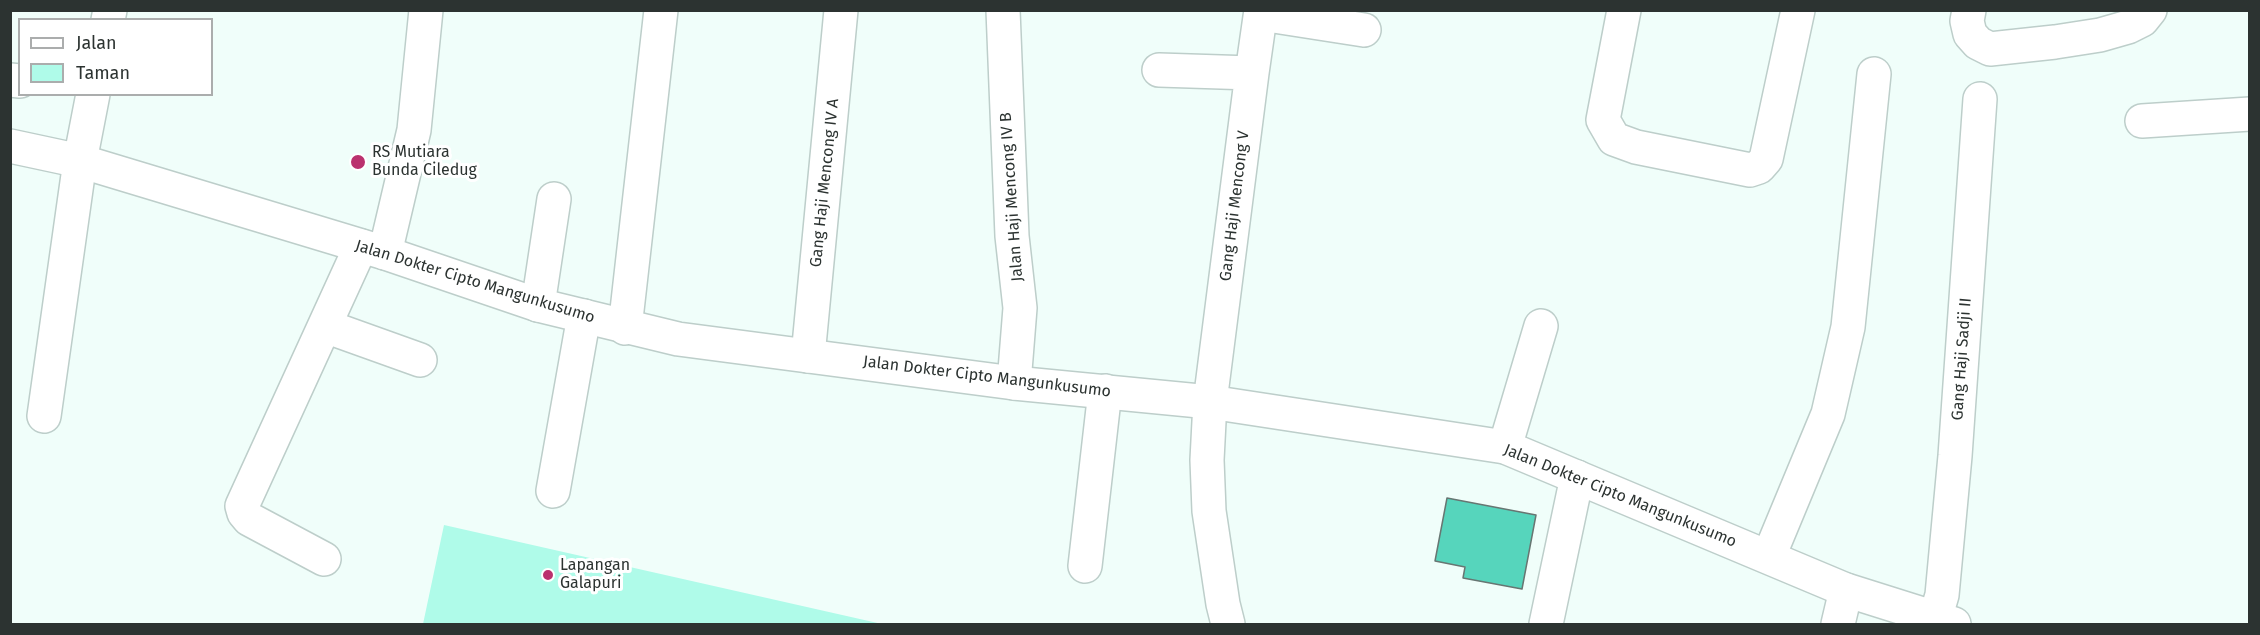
<!DOCTYPE html>
<html>
<head>
<meta charset="utf-8">
<style>
	body { margin:0 }
	#map { position:relative; width:2260px; height:635px; overflow:hidden; background:#f0fefa; font-family:"Fira Sans",sans-serif }
	canvas { display:block }
	.frame { position:absolute; inset:0; border:12px solid #2c3331; pointer-events:none }
	.legend { position:absolute; left:18px; top:18px; width:195px; height:78px; box-sizing:border-box; background:#fff; border:2px solid #abadad; margin:0; padding:8px 10px; list-style:none; font-size:18px; color:#2c3331 }
	.legend li { display:flex; align-items:center; gap:12px; height:30px }
	.legend b { width:30px; border:2px solid #abadad }
</style>
</head>
<body>
<div id="map">
<canvas width="2260" height="635"></canvas>
<div class="frame"></div>
<ul class="legend">
<li><b style="height:8px;background:#fff"></b>Jalan</li>
<li><b style="height:16px;background:#affbe9"></b>Taman</li>
</ul>
</div>
<script>
const ctx = document.querySelector('canvas').getContext('2d');
ctx.lineJoin = 'round';
function paint(path, color) {
  ctx.fillStyle = color;
  ctx.fill(path, 'evenodd');
}
function poly(rows) {
  const path = new Path2D();
  for (const r of rows) {
    path.moveTo(r[0], r[1]);
    for (let i = 2; i < r.length; i += 2) path.lineTo(r[i], r[i + 1]);
  }
  return path;
}
function stroke(path, color, width, dash) {
  ctx.strokeStyle = color;
  ctx.lineWidth = width;
  ctx.lineCap = dash ? 'butt' : 'round';
  ctx.setLineDash(dash || []);
  ctx.stroke(path);
}
function drawText(font, color, halo, rows, align = 'center') {
  ctx.font = font + ' "Fira Sans",sans-serif';
  ctx.lineWidth = 6;
  ctx.setLineDash([]);
  ctx.textBaseline = 'middle';
  ctx.strokeStyle = halo;
  ctx.fillStyle = color;
  for (const [text, x, y, turn = 0] of rows) {
    ctx.save();
    ctx.translate(x, y);
    ctx.rotate((+turn || 0) * Math.PI / 180);
    ctx.textAlign = isNaN(turn) ? turn : align;
    if (halo) ctx.strokeText(text, 0, 0);
    ctx.fillText(text, 0, 0);
    ctx.restore();
  }
}
const green = poly([
	[444,525,882,624,423,624]
]);
const building = poly([
	[1447,498,1536,515,1522,589,1463,578,1465,567,1435,561,1447,498]
]);
const minor = poly([
	[1003,10,1012,236,1020,308,1014,383],
	[1624,10,1603,120,1614,139,1636,147,1750,170,1759,167,1766,159,1798,10],
	[1969,10,1967,21,1970,34,1978,43,1990,49,2055,42,2100,35,2128,27,2142,20,2150,10],
	[1261,14,1364,30],
	[108,20,110,10],
	[1159,70,1252,73],
	[10,80,20,81],
	[2142,121,2250,114],
	[385,253,414,130,426,10],
	[538,305,554,199],
	[325,326,420,360],
	[625,328,661,10],
	[808,356,841,10],
	[44,416,80,161,93,94],
	[1505,447,1541,326],
	[553,491,584,316],
	[1769,556,1828,414,1848,327,1874,74],
	[324,559,249,519,244,513,242,506,361,246],
	[1085,566,1105,391],
	[1935,619,1942,595,1955,456,1980,99],
	[1228,624,1223,604,1209,511,1207,460,1210,402,1252,73,1261,10],
	[1546,624,1577,477],
	[1838,624,1846,590]
]);
const major = poly([
	[10,146,80,161,385,253,538,305,678,339,1014,383,1210,402,1505,447,1846,590,1954,624]
]);
const markers = [
	[358,162,8,"#ba316e"],
	[548,575,6,"#ba316e"]
];
const poiNames = [
	["RS Mutiara",372,153],
	["Bunda Ciledug",372,171],
	["Lapangan",560,566],
	["Galapuri",560,584]
];
const streetNames = [
	["Gang Haji Mencong IV A",825,183,-84],
	["Jalan Haji Mencong IV B",1012,197,-94],
	["Gang Haji Mencong V",1235,206,-83],
	["Jalan Dokter Cipto Mangunkusumo",475,282,17],
	["Gang Haji Sadji II",1962,359,-86],
	["Jalan Dokter Cipto Mangunkusumo",987,377,7],
	["Jalan Dokter Cipto Mangunkusumo",1620,496,22]
];
paint(green, '#affbe9');
paint(building, '#56d5bc');
stroke(building, '#677672', 1.5);
stroke(minor, '#bdceca', 36);
stroke(major, '#bdceca', 36);
stroke(minor, '#fff', 33);
stroke(major, '#fff', 33);
for (const [x, y, r, color] of markers) {
  const dot = new Path2D();
  dot.arc(x, y, r, 0, 2 * Math.PI);
  ctx.fillStyle = color;
  ctx.fill(dot);
  stroke(dot, '#fff', 2);
}
drawText('16px', '#2c3331', '#fff', poiNames, 'left');
drawText('16px', '#2c3331', '#fff', streetNames);
</script>
</body>
</html>
